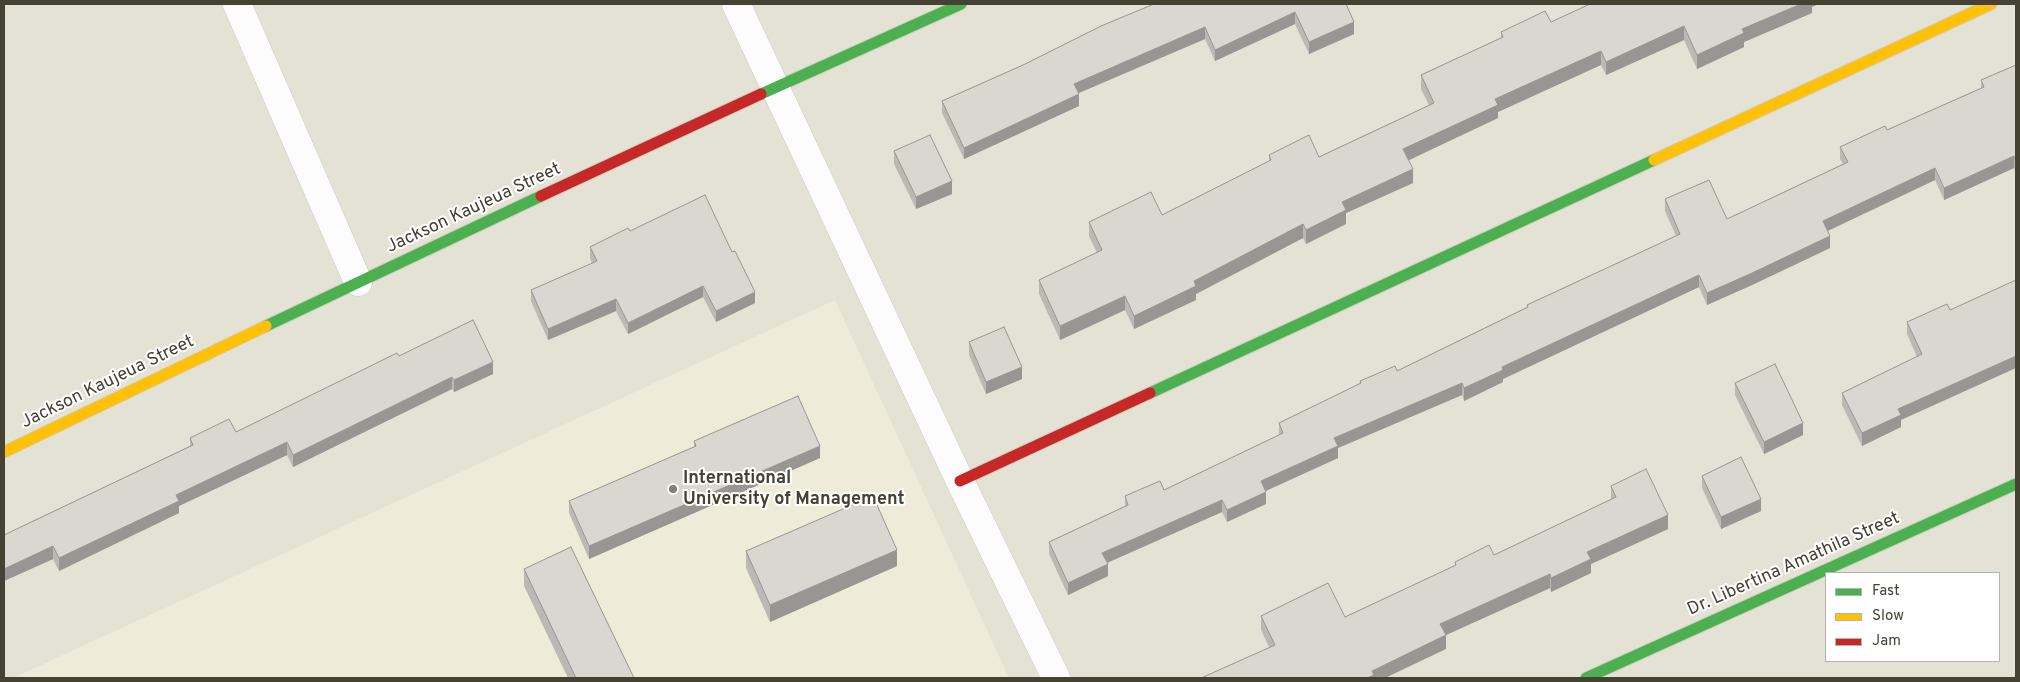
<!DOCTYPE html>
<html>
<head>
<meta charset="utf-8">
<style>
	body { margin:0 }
	#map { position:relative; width:2020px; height:682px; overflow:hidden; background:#f0eee8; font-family:Overpass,sans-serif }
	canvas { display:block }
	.frame { position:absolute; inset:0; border:5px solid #454234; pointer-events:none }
	.legend { position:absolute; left:1825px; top:572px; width:175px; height:90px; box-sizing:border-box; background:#fff; border:1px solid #b5b3ae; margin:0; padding:6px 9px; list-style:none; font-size:15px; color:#454234 }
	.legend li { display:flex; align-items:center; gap:10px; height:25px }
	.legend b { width:25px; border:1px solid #b5b3ae }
</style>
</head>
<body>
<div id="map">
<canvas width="2020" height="682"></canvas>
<div class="frame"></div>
<ul class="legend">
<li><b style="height:6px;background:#4caf50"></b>Fast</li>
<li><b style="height:6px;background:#ffc107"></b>Slow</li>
<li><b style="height:6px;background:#c62828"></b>Jam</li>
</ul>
</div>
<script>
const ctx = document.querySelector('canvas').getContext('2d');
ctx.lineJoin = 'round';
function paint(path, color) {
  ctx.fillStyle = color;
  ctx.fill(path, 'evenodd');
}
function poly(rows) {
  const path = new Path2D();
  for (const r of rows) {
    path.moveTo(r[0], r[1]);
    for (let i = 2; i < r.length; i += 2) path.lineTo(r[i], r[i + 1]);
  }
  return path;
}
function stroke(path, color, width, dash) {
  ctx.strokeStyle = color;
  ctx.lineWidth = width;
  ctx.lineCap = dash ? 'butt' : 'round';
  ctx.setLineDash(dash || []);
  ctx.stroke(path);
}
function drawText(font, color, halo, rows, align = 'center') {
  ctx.font = font + ' Overpass,sans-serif';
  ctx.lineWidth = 4;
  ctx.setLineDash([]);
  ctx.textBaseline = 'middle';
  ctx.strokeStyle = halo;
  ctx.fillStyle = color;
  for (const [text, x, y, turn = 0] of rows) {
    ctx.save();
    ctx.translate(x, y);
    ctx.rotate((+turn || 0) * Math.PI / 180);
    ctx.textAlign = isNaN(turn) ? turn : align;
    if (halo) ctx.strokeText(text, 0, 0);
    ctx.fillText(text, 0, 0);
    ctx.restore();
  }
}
const residential = poly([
	[4,4,2016,4,2016,678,4,678],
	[1826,573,1999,573,1999,661,1826,661]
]);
const education = poly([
	[835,300,1009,678,13,678]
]);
const street = poly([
	[237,4,358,282],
	[736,4,960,481,1056,678]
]);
const fast = poly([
	[761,94,961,4],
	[266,326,541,196],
	[1150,393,1654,160],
	[1586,678,2016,484]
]);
const slow = poly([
	[1654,160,1991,4],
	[4,452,266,326]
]);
const jam = poly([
	[541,196,761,94],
	[960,481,1150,393]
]);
const wall = poly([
	[1346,4,1354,34,1309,54,1295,24,1215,61,1205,39,1079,93,1079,106,964,159,942,113,942,101,1023,65,1101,26],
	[1812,7,1812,13,1744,42,1744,47,1697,69,1684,40,1606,75,1601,65,1498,112,1498,118,1408,160,1413,183,1346,213,1346,224,1306,244,1303,238,1196,294,1196,300,1134,329,1125,310,1060,340,1039,294,1039,280,1097,253,1089,236,1089,222,1162,215,1269,161,1269,155,1319,157,1429,105,1421,89,1421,75,1501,38,1501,32,1551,22],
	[2016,65,2016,173,2014,168,1944,200,1935,180,1828,231,1830,248,1752,285,1707,305,1699,287,1503,379,1503,382,1464,401,1462,395,1338,448,1338,458,1266,491,1266,504,1227,522,1222,512,1107,563,1108,576,1068,595,1049,554,1049,542,1125,506,1125,496,1164,490,1279,435,1279,423,1360,384,1360,381,1397,371,1527,307,1527,305,1676,236,1665,211,1665,199,1727,219,1843,164,1840,159,1840,147,1887,130,1981,88,1981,80],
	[894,151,952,194,916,209,894,164],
	[630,231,755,303,716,322,703,297,628,334,616,311,548,340,531,301,531,290,592,264,590,258,590,247],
	[1950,310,1901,420,1901,427,1862,446,1842,405,1842,393,1917,357,1907,334,1907,322],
	[969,342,1022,379,986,394,969,355],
	[399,356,493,374,454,392,452,389,293,467,287,455,179,506,179,513,59,571,53,559,4,581,4,535,190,446,190,438,236,432],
	[1735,383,1803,435,1764,454,1735,395],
	[694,441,820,458,589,559,569,513,569,501,694,447],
	[1702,476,1761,511,1721,529,1702,488],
	[1611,486,1668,529,1591,564,1591,573,1551,592,1550,588,1446,635,1446,649,1269,647,1261,630,1261,616,1345,617,1455,566,1455,562,1494,555,1611,500],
	[746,551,897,566,770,622,746,568],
	[524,569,634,678,568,678,524,586]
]);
const shadedWall = poly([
	[1801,4,1819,4,1812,7,1812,13,1744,42,1744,47,1697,69,1697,55,1742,29],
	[1295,12,1295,24,1215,61,1215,50],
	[1354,22,1354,34,1309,54,1309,42],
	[1684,26,1684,40,1606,75,1606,62],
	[1205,27,1205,39,1074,95,1074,84],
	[1601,51,1601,65,1498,112,1498,118,1403,163,1403,149,1495,99],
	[1079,94,1079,106,964,159,964,148],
	[2014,156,2014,168,1944,200,1944,188],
	[1935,168,1935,180,1823,233,1823,221],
	[1413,169,1413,183,1346,213,1346,224,1306,244,1306,230,1342,202],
	[952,181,952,194,916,209,916,197],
	[1303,224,1303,238,1196,294,1196,300,1134,329,1134,316,1194,281],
	[1830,236,1830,248,1752,285,1707,305,1707,293],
	[1699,275,1699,287,1503,379,1503,382,1464,401,1464,388,1502,367],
	[703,286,703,297,628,334,628,323],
	[755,292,755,303,716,322,716,311],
	[1125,296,1125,310,1060,340,1060,326],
	[616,299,616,311,548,340,548,329],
	[2016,356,2016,368,1901,420,1901,427,1862,446,1862,433,1898,409],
	[493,362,493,374,454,392,454,380],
	[1022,367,1022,379,986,394,986,382],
	[452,377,452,389,293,467,293,455],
	[1462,383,1462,395,1338,448,1338,458,1261,493,1261,481,1334,438],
	[1803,423,1803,435,1764,454,1764,442],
	[287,442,287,455,179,506,179,513,59,571,59,558,176,495],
	[820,446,820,458,589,559,589,546],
	[1266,492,1266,504,1227,522,1227,510],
	[1761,499,1761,511,1721,529,1721,517],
	[1222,500,1222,512,1102,565,1102,553],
	[1668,515,1668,529,1591,564,1591,573,1551,592,1551,578,1587,552],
	[53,546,53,559,4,581,4,569],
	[897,550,897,566,770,622,770,605],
	[1108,564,1108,576,1068,595,1068,583],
	[1550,574,1550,588,1446,635,1446,649,1385,678,1367,678,1372,671,1440,624]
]);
const building = poly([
	[1154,4,1346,4,1354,22,1309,42,1295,12,1215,50,1205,27,1074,84,1079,94,964,148,942,101,1023,65,1101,26,1154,4],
	[1590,4,1801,4,1742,29,1744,33,1697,55,1684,26,1606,62,1601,51,1495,99,1498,105,1403,149,1413,169,1342,202,1346,210,1306,230,1303,224,1194,281,1196,286,1134,316,1125,296,1060,326,1039,280,1102,250,1089,222,1151,192,1162,215,1271,160,1269,155,1309,135,1319,157,1434,103,1421,75,1503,37,1501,32,1545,11,1551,22,1590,4],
	[2016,65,2016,161,2014,156,1944,188,1935,168,1823,221,1830,236,1752,273,1707,293,1699,275,1502,367,1503,370,1464,388,1462,383,1334,438,1338,446,1261,481,1266,492,1227,510,1222,500,1102,553,1108,564,1068,583,1049,542,1128,505,1125,496,1160,481,1164,490,1283,433,1279,423,1361,383,1360,381,1395,366,1397,371,1528,307,1527,305,1680,234,1665,199,1709,180,1727,219,1848,162,1840,147,1885,126,1887,130,1984,87,1981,80,2016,65],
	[930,135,952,181,916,197,894,151,930,135],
	[705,195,732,252,735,251,755,292,716,311,703,286,628,323,616,299,548,329,531,290,597,261,590,247,628,228,630,231,705,195],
	[2016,280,2016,356,1898,409,1901,415,1862,433,1842,393,1922,354,1907,322,1947,304,1950,310,2016,280],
	[473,320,493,362,454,380,452,377,293,455,287,442,176,495,179,501,59,558,53,546,4,569,4,535,193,445,190,438,229,419,236,432,397,353,399,356,473,320],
	[1004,327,1022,367,986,382,969,342,1004,327],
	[1775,364,1803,423,1764,442,1735,383,1775,364],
	[798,396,820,446,589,546,569,501,696,446,694,441,798,396],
	[1741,457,1761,499,1721,517,1702,476,1741,457],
	[1646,469,1668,515,1587,552,1591,559,1551,578,1550,574,1440,624,1446,635,1372,671,1374,675,1367,678,1201,678,1275,645,1261,616,1328,583,1345,617,1456,565,1455,562,1489,545,1494,555,1616,497,1611,486,1646,469],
	[873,496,897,550,770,605,746,551,873,496],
	[571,547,634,678,576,678,524,569,571,547]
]);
const markers = [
	[673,489,5,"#817e73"]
];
const streetNames = [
	["Jackson Kaujeua Street",474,209,-25],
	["Jackson Kaujeua Street",108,383,-26],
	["Dr. Libertina Amathila Street",1794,565,-24]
];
const poiNames = [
	["International",683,479],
	["University of Management",683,500]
];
paint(residential, '#e4e2d5');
paint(education, '#eeecd9');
stroke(street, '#ceccc6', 29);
stroke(fast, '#cfcebf', 13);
stroke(slow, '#cfcebf', 13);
stroke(jam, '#cfcebf', 13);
stroke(street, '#fdfcfc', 28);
stroke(fast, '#4caf50', 11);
stroke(slow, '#ffc107', 11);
stroke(jam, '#c62828', 11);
paint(wall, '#bbb9b3');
paint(shadedWall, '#989692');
paint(building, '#d9d7d0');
stroke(building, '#989692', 1);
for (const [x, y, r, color] of markers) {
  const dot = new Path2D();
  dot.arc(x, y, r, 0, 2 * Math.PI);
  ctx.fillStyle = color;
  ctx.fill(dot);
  stroke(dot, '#fff', 2);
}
drawText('18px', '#454234', '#fff', streetNames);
drawText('bold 18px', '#454234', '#fff', poiNames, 'left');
</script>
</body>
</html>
